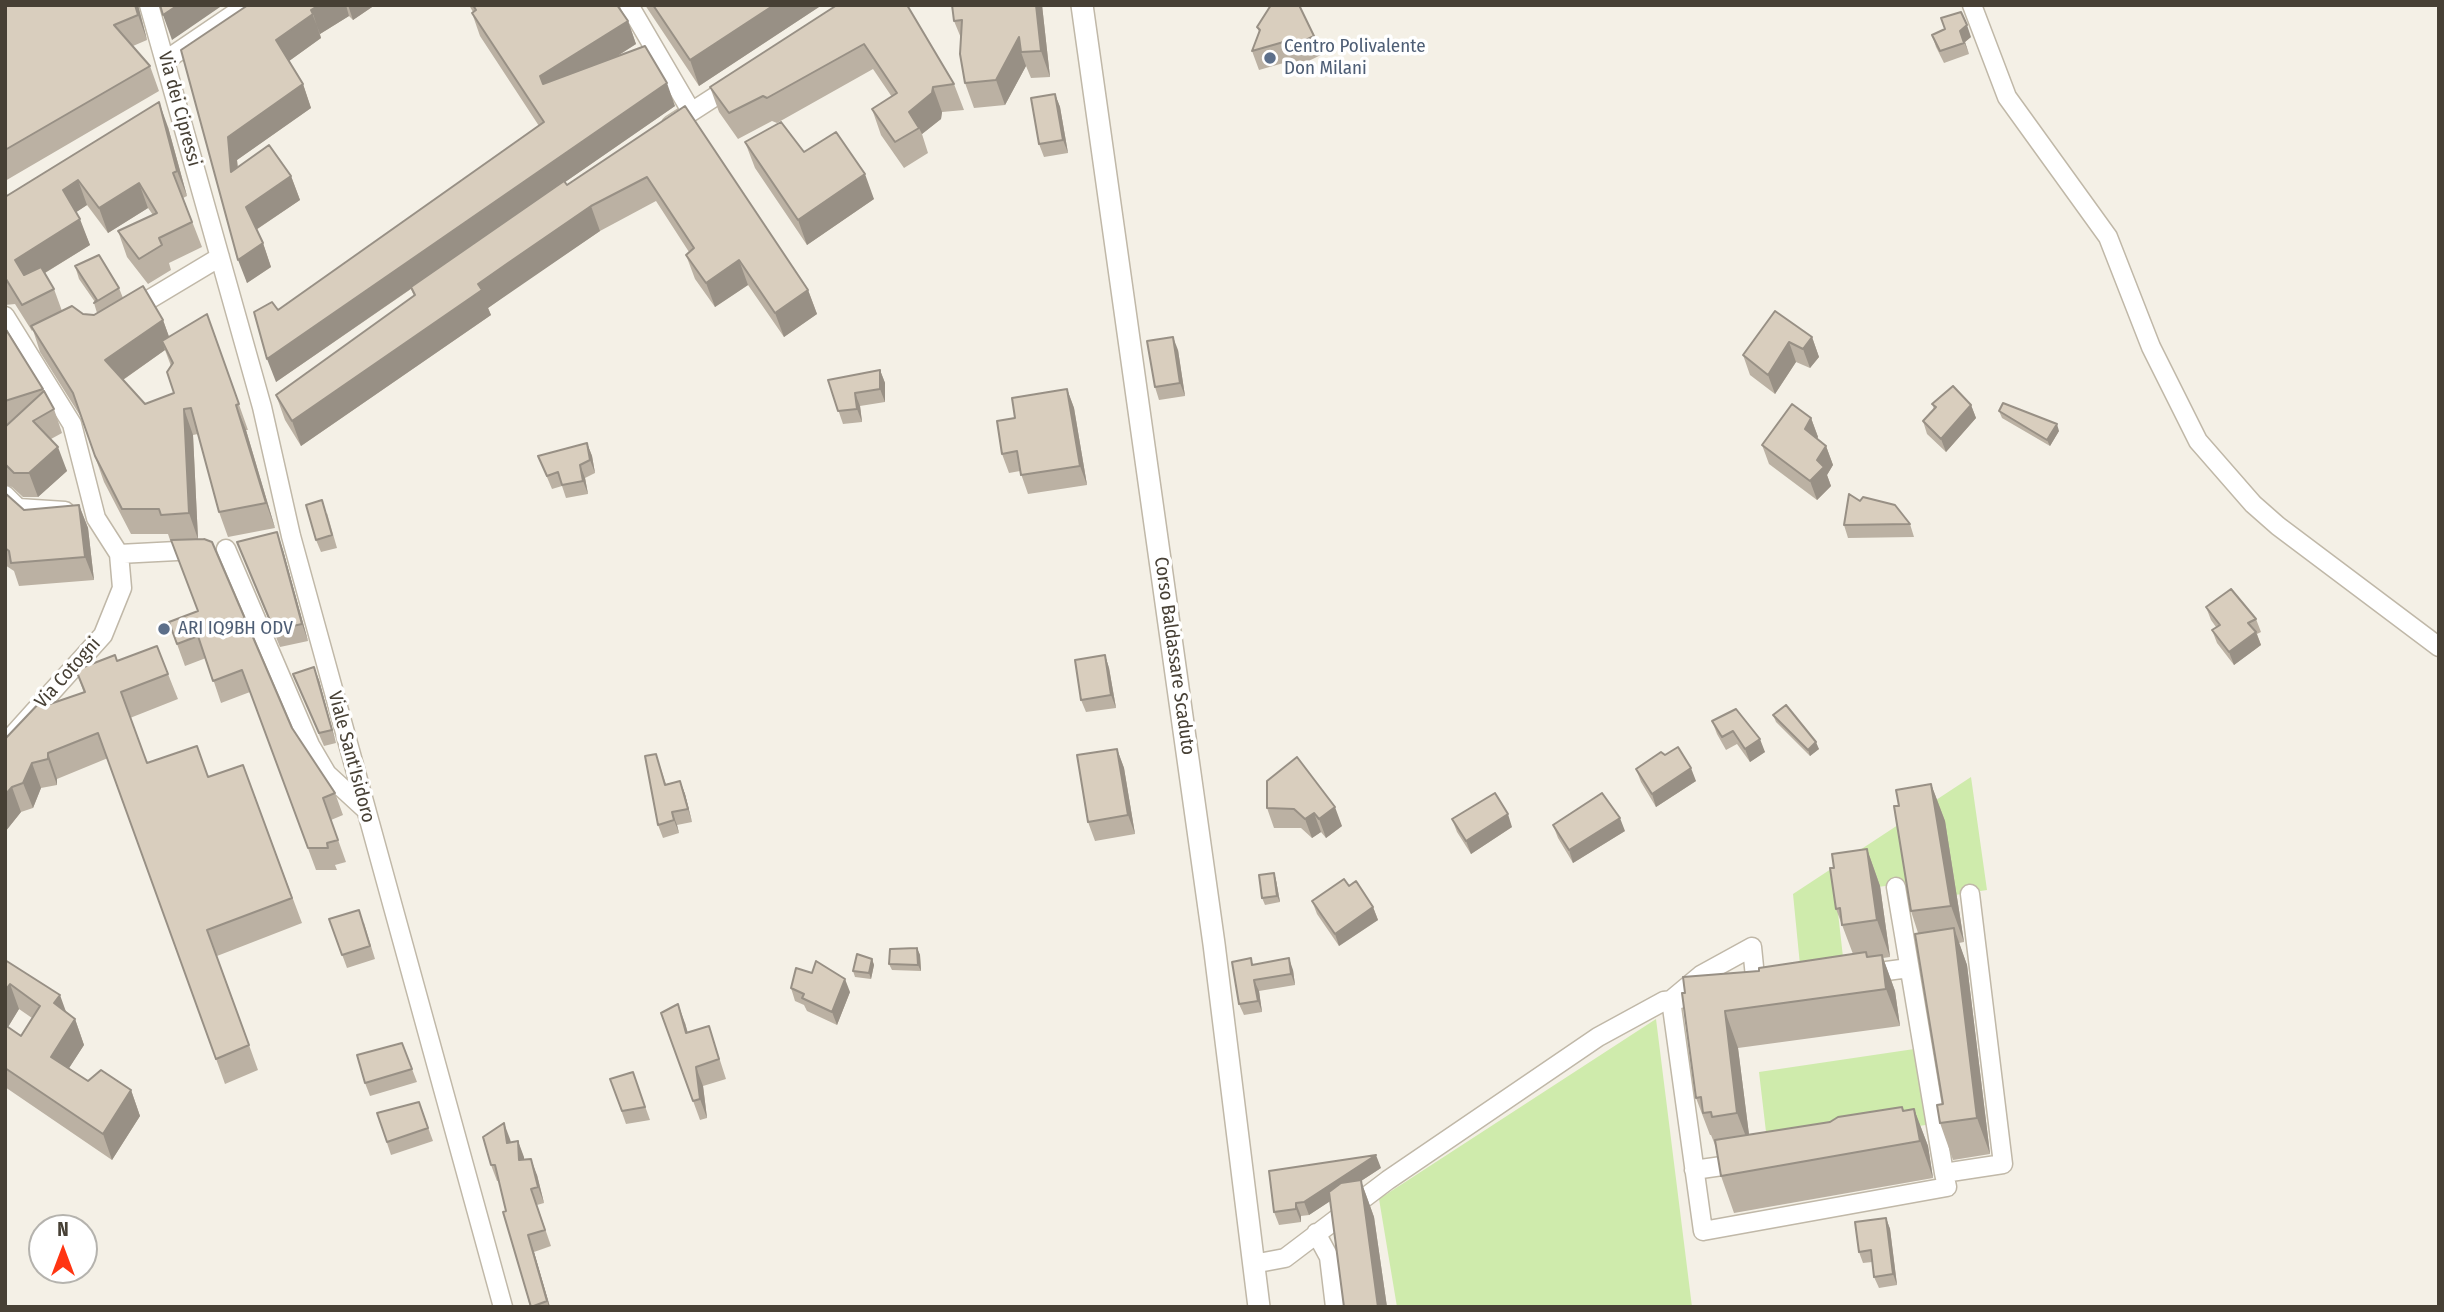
<!DOCTYPE html>
<html>
<head>
<meta charset="utf-8">
<style>
	body { margin:0 }
	#map { position:relative; width:2444px; height:1312px; overflow:hidden; background:#f4f0e6; font-family:"Fira Sans Condensed",sans-serif }
	canvas { display:block }
	.frame { position:absolute; inset:0; border:7px solid #474035; pointer-events:none }
	.north { position:absolute; left:28px; top:1214px; width:70px; height:70px; box-sizing:border-box; background:#fff; border:2px solid #b5b3ae; border-radius:50%; rotate:0deg; font-size:19px; font-weight:700; line-height:28px; text-align:center; color:#474035 }
	.north::after { content:''; display:block; margin:auto; width:24px; height:32px; background:#ff3512; clip-path:polygon(50% 0,100% 100%,50% 72%,0 100%) }
</style>
</head>
<body>
<div id="map">
<canvas width="2444" height="1312"></canvas>
<div class="frame"></div>
<div class="north">N</div>
</div>
<script>
const ctx = document.querySelector('canvas').getContext('2d');
ctx.lineJoin = 'round';
function paint(path, color) {
  ctx.fillStyle = color;
  ctx.fill(path, 'evenodd');
}
function poly(rows) {
  const path = new Path2D();
  for (const r of rows) {
    path.moveTo(r[0], r[1]);
    for (let i = 2; i < r.length; i += 2) path.lineTo(r[i], r[i + 1]);
  }
  return path;
}
function stroke(path, color, width, dash) {
  ctx.strokeStyle = color;
  ctx.lineWidth = width;
  ctx.lineCap = dash ? 'butt' : 'round';
  ctx.setLineDash(dash || []);
  ctx.stroke(path);
}
function drawText(font, color, halo, rows, align = 'center') {
  ctx.font = font + ' "Fira Sans Condensed",sans-serif';
  ctx.lineWidth = 7;
  ctx.setLineDash([]);
  ctx.textBaseline = 'middle';
  ctx.strokeStyle = halo;
  ctx.fillStyle = color;
  for (const [text, x, y, turn = 0] of rows) {
    ctx.save();
    ctx.translate(x, y);
    ctx.rotate((+turn || 0) * Math.PI / 180);
    ctx.textAlign = isNaN(turn) ? turn : align;
    if (halo) ctx.strokeText(text, 0, 0);
    ctx.fillText(text, 0, 0);
    ctx.restore();
  }
}
const green = poly([
	[1971,777,1987,890,1955,895,1909,883,1846,891,1836,895,1844,966,1800,965,1793,894],
	[1656,1019,1692,1307,1397,1307,1379,1199],
	[1921,1048,1932,1124,1768,1149,1759,1072]
]);
const minor = poly([
	[149,5,262,407,291,536,503,1307],
	[629,5,691,111],
	[1972,5,2007,97,2108,237,2151,347,2198,441,2253,504,2278,526,2439,647],
	[166,60,247,5],
	[671,125,733,85],
	[130,311,220,257],
	[5,316,72,424,96,518,119,554,122,588,103,635,5,744],
	[5,495,18,508,65,511],
	[226,549,310,745,327,774,364,808],
	[119,554,196,550],
	[1896,887,1944,1173],
	[1864,974,1909,968],
	[1756,987,1752,947,1701,975,1671,1000,1703,1231,1947,1187,1944,1173,2003,1164,1970,894],
	[1694,1170,1743,1163],
	[1316,1233,1329,1257,1335,1307],
	[1253,1264,1285,1258,1388,1180,1598,1037,1664,1001,1680,999]
]);
const tertiary = poly([
	[1082,5,1214,944,1259,1307]
]);
const wall = poly([
	[5,5,138,5,147,40,133,46,150,66,159,91,5,181],
	[248,5,375,5,353,20,349,16,320,34,321,38,289,61,303,84,311,108,237,160,238,168,291,176,300,200,256,230,263,243,271,267,247,283,181,50],
	[469,5,617,5,628,21,636,44,616,57,675,106,565,182,567,185,685,106,808,290,817,314,784,337,748,285,715,307,695,279,686,255,689,252,656,201,600,231,517,287,488,308,491,315,301,446,285,420,276,395,414,296,411,289,276,382,278,310,539,126,480,36,472,13,473,12],
	[645,5,822,5,699,86],
	[837,5,954,84,964,110,942,112,941,119,922,134,928,153,904,168,881,135,872,109,892,97,873,69,777,123,772,121,738,139,719,112,710,87],
	[1042,5,1050,77,1031,78,1026,66,1005,105,974,108,965,83,961,38,954,21],
	[1257,27,1314,36,1321,55,1298,66,1294,60,1259,70,1252,51,1259,32],
	[1932,35,1971,37,1965,42,1969,54,1944,63,1936,47],
	[1055,94,1060,107,1068,153,1044,157,1039,144],
	[168,127,187,196,183,198,202,247,169,263,171,270,148,284,127,257,118,231,153,215,148,208,108,233,87,205,76,212,90,245,45,273,54,289,62,311,83,314,94,315,97,313,94,303,95,302,79,279,75,266,119,288,123,298,163,320,169,337,207,314,248,430,246,430,275,528,228,537,219,512,198,434,193,435,198,539,170,540,168,534,131,534,104,482,81,417,40,352,33,330,32,331,15,304,5,305,5,197],
	[165,350,171,366,174,393,145,404,123,380],
	[745,142,804,152,874,199,807,245,755,168],
	[1775,311,1812,337,1819,357,1810,368,1796,362,1775,394,1750,375,1743,355],
	[6,328,43,389,54,409,62,433,51,439,67,471,38,497,23,497,12,487,5,485],
	[1178,350,1185,396,1159,400,1155,387],
	[880,370,885,383,885,402,860,406,862,422,843,424,828,380],
	[1067,389,1074,408,1087,485,1028,494,1020,471,1009,473,1002,454,1015,418],
	[1932,404,1971,405,1976,418,1946,452,1927,434,1923,421,1934,409],
	[1999,411,2059,431,2050,446,2002,418],
	[1811,418,1818,437,1817,439,1826,446,1833,465,1827,475,1831,486,1817,500,1769,464,1762,445],
	[587,443,592,456,595,473,585,478,588,494,566,498,562,486,552,489,538,456],
	[5,493,24,510,79,505,88,528,94,580,19,586,14,571,5,565],
	[1860,501,1910,524,1914,537,1848,538,1844,525],
	[327,513,337,548,321,552,316,540],
	[237,542,283,550,308,641,280,647],
	[2206,607,2256,619,2261,632,2257,634,2261,645,2234,665,2217,643,2212,630,2216,627,2211,620],
	[198,611,292,728,335,793,343,815,331,820,346,862,335,865,337,870,316,870,250,692,221,703,206,658,185,666,169,622],
	[1105,655,1109,668,1116,708,1086,712,1081,700],
	[117,661,168,674,178,699,130,718,147,763,208,777,243,765,302,923,217,956,258,1070,225,1084,108,758,57,779,57,785,41,788,33,808,21,812,5,832,5,739,47,705,84,693,76,670],
	[293,674,319,680,336,743,324,746],
	[1736,709,1765,752,1750,762,1737,744,1726,750,1717,734,1712,721],
	[1773,715,1819,749,1810,756,1776,722],
	[1117,749,1124,768,1135,834,1095,841,1088,822],
	[656,754,666,784,680,781,685,794,692,822,677,825,679,833,663,838,658,825],
	[1665,755,1696,781,1656,807,1641,782,1636,769],
	[1267,781,1342,826,1326,838,1321,832,1312,838,1301,828,1274,828,1267,808],
	[1931,784,1945,821,1964,942,1959,943,1967,965,1990,1154,1953,1160,1940,1123,1943,1104,1918,933,1911,911,1899,806],
	[1452,819,1512,827,1471,854,1457,832],
	[1553,825,1625,831,1573,863,1558,838],
	[1867,849,1880,886,1890,957,1883,958,1895,991,1900,1026,1738,1048,1749,1135,1830,1122,1902,1107,1904,1111,1914,1109,1928,1146,1933,1178,1734,1213,1721,1176,1717,1150,1711,1135,1710,1135,1696,1098,1682,993,1759,971,1853,954,1836,909,1834,868],
	[1274,873,1276,880,1280,902,1265,905,1262,898],
	[1349,886,1373,907,1378,920,1339,946,1317,914,1312,901],
	[329,919,364,923,375,959,347,968],
	[917,948,920,955,921,971,892,970,889,964],
	[872,959,874,965,871,979,855,977,853,971],
	[5,960,75,1019,84,1045,69,1068,88,1081,131,1090,140,1116,112,1160,5,1087],
	[19,1009,32,1018,21,1036,8,1027],
	[1253,965,1293,970,1295,985,1259,991,1262,1012,1244,1015,1239,1004],
	[791,988,850,992,837,1025,807,1011,804,1005,795,1001],
	[661,1013,685,1023,688,1033,709,1026,726,1079,703,1086,707,1118,700,1120],
	[402,1043,417,1082,370,1096,365,1083],
	[633,1072,650,1120,626,1124,610,1079],
	[419,1102,433,1141,391,1155,377,1113],
	[510,1139,511,1142,518,1141,524,1159,537,1175,544,1203,537,1205,551,1246,534,1252,550,1307,530,1307,499,1181,497,1181,491,1165],
	[1381,1168,1361,1181,1374,1217,1387,1307,1344,1307,1330,1201,1309,1215,1301,1216,1301,1222,1279,1225,1274,1212],
	[1886,1218,1890,1229,1897,1285,1879,1288,1874,1277,1872,1262,1863,1263,1859,1252]
]);
const shadedWall = poly([
	[135,5,138,5,147,40,138,15],
	[178,5,223,5,172,40,163,15],
	[319,5,346,5,349,16,320,34,311,10],
	[348,5,375,5,353,20],
	[774,5,822,5,699,86,690,60],
	[1036,5,1042,5,1050,77,1041,51],
	[313,14,321,38,285,64,276,40],
	[628,21,636,44,548,100,540,76],
	[1967,25,1971,37,1965,42,1969,54,1960,31],
	[1019,37,1021,52,1026,66,1005,105,996,80],
	[667,83,675,106,276,382,267,359],
	[303,84,311,108,237,160,240,196,231,172,228,137],
	[933,87,942,112,941,119,922,134,919,128,909,112],
	[1055,94,1060,107,1068,153,1063,140],
	[159,102,168,127,187,196,177,171],
	[865,174,874,199,807,245,798,220],
	[291,176,300,200,254,231,246,207],
	[78,180,87,205,72,215,63,190],
	[139,183,148,208,108,233,99,208],
	[591,206,600,231,488,308,491,315,301,446,292,421,478,284],
	[80,219,90,245,25,285,15,260],
	[263,243,271,267,247,283,238,260],
	[739,260,748,285,715,307,706,283],
	[808,290,817,314,784,337,775,313],
	[163,320,172,345,162,341,165,350,114,386,105,360],
	[1173,337,1178,350,1185,396,1180,383],
	[1812,337,1819,357,1810,368,1803,349],
	[1789,342,1796,362,1775,394,1768,375],
	[880,370,885,383,885,402,880,389],
	[1067,389,1074,408,1087,485,1080,466],
	[855,393,860,406,862,422,857,409],
	[236,405,246,430,275,528,266,503],
	[1971,405,1976,418,1946,452,1941,439],
	[184,409,193,435,198,539,189,513],
	[1811,418,1818,437,1812,448,1805,429],
	[2057,424,2059,431,2050,446,2047,440],
	[587,443,592,456,595,473,590,460],
	[1826,446,1833,465,1827,475,1831,486,1817,500,1810,481,1817,460],
	[58,447,67,471,38,497,29,473],
	[580,465,585,478,588,494,583,481],
	[79,505,88,528,94,580,85,557],
	[277,532,283,550,308,641,302,624],
	[2256,632,2261,645,2234,665,2229,652],
	[1105,655,1109,668,1116,708,1111,695],
	[314,667,319,680,336,743,332,730],
	[1760,739,1765,752,1750,762,1745,749],
	[1816,742,1819,749,1810,756,1808,750],
	[1117,749,1124,768,1135,834,1128,815],
	[48,753,57,779,57,785,48,759],
	[32,763,41,788,33,808,23,783],
	[1691,768,1696,781,1656,807,1652,794],
	[680,781,685,794,692,822,688,809],
	[1931,784,1945,821,1964,942,1951,906],
	[12,787,21,812,5,832,5,795],
	[1335,807,1342,826,1326,838,1319,819],
	[672,812,677,825,679,833,674,820],
	[1314,813,1321,832,1312,838,1305,819],
	[1508,814,1512,827,1471,854,1466,841],
	[1620,818,1625,831,1573,863,1569,850],
	[1867,849,1880,886,1890,957,1877,920],
	[1274,873,1276,880,1280,902,1277,896],
	[1373,907,1378,920,1339,946,1335,934],
	[1954,928,1967,965,1990,1154,1977,1118],
	[917,948,920,955,921,971,918,965],
	[1882,955,1895,991,1900,1026,1886,989],
	[1289,958,1293,970,1295,985,1291,974],
	[872,959,874,965,871,979,869,973],
	[845,979,850,992,837,1025,832,1012],
	[1254,980,1259,991,1262,1012,1258,1001],
	[10,984,19,1009,5,1032,5,991],
	[60,995,69,1020,54,1003],
	[678,1004,685,1023,693,1053,686,1033],
	[1725,1011,1738,1048,1751,1150,1737,1113],
	[75,1019,84,1045,60,1082,51,1057],
	[696,1067,703,1086,707,1118,700,1099],
	[131,1090,140,1116,112,1160,103,1134],
	[1914,1109,1928,1146,1933,1178,1920,1141],
	[504,1123,510,1139,513,1159,507,1143],
	[518,1141,524,1157,525,1176,519,1160],
	[1376,1155,1381,1168,1361,1181,1374,1217,1387,1307,1378,1307,1361,1181,1309,1215,1304,1202],
	[531,1159,537,1175,544,1203,538,1187],
	[1296,1203,1301,1216,1301,1222,1296,1209],
	[1886,1218,1890,1229,1897,1285,1893,1274],
	[528,1235,534,1252,550,1307,549,1307]
]);
const building = poly([
	[5,5,135,5,138,15,114,25,150,66,5,150,5,5],
	[160,5,178,5,163,15,160,5],
	[248,5,319,5,311,10,313,14,276,40,303,84,228,137,231,172,269,145,291,176,246,207,263,243,238,260,181,50,248,5],
	[473,5,617,5,628,21,540,76,543,84,645,46,667,83,267,359,254,312,272,302,278,310,544,122,472,13,476,10,473,5],
	[653,5,774,5,690,60,653,5],
	[837,5,907,5,954,84,933,87,932,93,909,112,919,128,895,142,872,109,897,93,864,44,767,98,763,96,729,113,710,87,837,5],
	[952,5,1036,5,1041,51,1021,52,1019,37,996,80,965,83,960,54,962,20,954,21,952,5],
	[1271,5,1299,5,1314,36,1291,47,1287,41,1252,51,1260,30,1257,27,1271,5],
	[1961,12,1967,25,1960,31,1964,43,1940,51,1932,35,1945,29,1941,18,1961,12],
	[1055,94,1063,140,1039,144,1031,98,1055,94],
	[159,102,177,171,173,173,192,222,159,238,162,245,139,259,118,231,157,213,139,183,99,208,78,180,63,190,80,219,15,260,24,275,41,267,54,289,22,305,6,279,5,279,5,197,159,102],
	[685,106,808,290,775,313,739,260,706,283,686,255,694,248,647,177,591,206,508,263,478,284,482,290,292,421,276,395,415,295,411,287,564,181,567,185,685,106],
	[781,122,804,152,836,132,865,174,798,220,745,142,781,122],
	[99,255,119,288,94,303,97,300,75,266,99,255],
	[143,286,163,320,105,360,145,404,174,393,167,372,173,363,162,341,207,314,239,404,236,405,266,503,219,512,191,408,184,409,189,513,161,515,159,509,122,509,95,456,73,393,31,326,72,306,83,314,94,315,143,286],
	[1775,311,1812,337,1803,349,1789,342,1768,375,1743,355,1775,311],
	[5,328,43,389,5,401,5,328],
	[1173,337,1180,383,1155,387,1147,341,1173,337],
	[880,370,880,389,855,393,857,409,838,411,828,380,880,370],
	[1953,386,1971,405,1941,439,1923,421,1936,407,1932,404,1953,386],
	[1067,389,1080,466,1021,475,1017,451,1002,454,997,421,1015,418,1012,398,1067,389],
	[44,391,54,409,33,421,58,447,29,473,14,473,5,464,5,427,44,391],
	[2003,403,2057,424,2047,440,1999,411,2003,403],
	[1792,404,1811,418,1805,429,1826,446,1817,460,1824,467,1810,481,1762,445,1792,404],
	[587,443,590,460,580,465,583,481,562,485,558,472,547,476,538,456,587,443],
	[5,493,24,510,79,505,85,557,11,563,9,551,5,548,5,493],
	[1849,494,1860,501,1863,497,1895,505,1910,524,1844,525,1849,494],
	[322,500,332,535,316,540,306,505,322,500],
	[277,532,302,624,274,630,237,542,277,532],
	[204,539,212,542,292,728,335,793,323,798,338,840,327,843,328,848,308,848,242,670,213,681,198,636,177,644,169,622,198,611,171,540,204,539],
	[2231,589,2256,619,2248,623,2256,632,2229,652,2212,630,2220,625,2206,607,2231,589],
	[157,646,168,674,121,692,147,763,197,746,208,777,243,765,292,898,207,930,249,1045,216,1059,98,733,48,753,48,759,32,763,23,783,12,787,5,795,5,739,43,699,47,705,85,692,76,670,115,655,117,661,157,646],
	[1105,655,1111,695,1081,700,1075,660,1105,655],
	[314,667,332,730,319,733,293,674,314,667],
	[1786,705,1816,742,1808,750,1773,715,1786,705],
	[1736,709,1760,739,1745,749,1733,731,1722,737,1712,721,1736,709],
	[1678,747,1691,768,1652,794,1636,769,1661,752,1665,755,1678,747],
	[1117,749,1128,815,1088,822,1077,755,1117,749],
	[656,754,665,785,680,781,688,809,672,812,674,820,658,825,645,756,656,754],
	[1297,757,1335,807,1319,819,1314,813,1305,819,1294,809,1267,808,1267,781,1297,757],
	[1931,784,1951,906,1911,911,1894,806,1899,806,1896,790,1931,784],
	[1495,793,1508,814,1466,841,1452,819,1495,793],
	[1602,793,1620,818,1569,850,1553,825,1602,793],
	[1867,849,1877,920,1842,925,1840,908,1836,909,1830,868,1834,868,1832,854,1867,849],
	[1274,873,1277,896,1262,898,1259,875,1274,873],
	[1344,879,1349,886,1356,881,1373,907,1335,934,1312,901,1344,879],
	[359,910,370,946,342,955,329,919,359,910],
	[1954,928,1977,1118,1940,1123,1937,1105,1943,1104,1915,934,1954,928],
	[917,948,918,965,889,964,890,949,917,948],
	[1866,952,1867,957,1882,955,1886,989,1725,1011,1737,1113,1712,1117,1711,1112,1703,1113,1701,1097,1696,1098,1682,993,1685,993,1683,977,1759,971,1759,968,1866,952],
	[857,954,872,959,869,973,853,971,857,954],
	[1251,958,1252,965,1289,958,1291,974,1254,980,1258,1001,1239,1004,1232,962,1251,958],
	[5,960,60,995,54,1003,75,1019,51,1057,88,1081,101,1070,131,1090,103,1134,5,1068,5,1025,21,1036,40,1006,10,984,5,991,5,960],
	[816,961,845,979,832,1012,802,998,804,994,791,988,796,968,812,973,816,961],
	[678,1004,686,1033,709,1026,719,1059,696,1067,700,1099,693,1101,661,1013,678,1004],
	[402,1043,412,1069,365,1083,357,1055,402,1043],
	[633,1072,645,1107,622,1111,610,1079,633,1072],
	[419,1102,428,1128,387,1142,377,1113,419,1102],
	[1902,1107,1903,1111,1914,1109,1920,1141,1721,1176,1715,1140,1830,1122,1838,1117,1902,1107],
	[504,1123,507,1143,518,1141,519,1160,531,1159,538,1187,531,1189,545,1230,528,1235,547,1301,531,1307,503,1212,506,1211,495,1165,491,1165,483,1137,504,1123],
	[1376,1155,1304,1202,1296,1203,1296,1209,1274,1212,1269,1171,1376,1155],
	[1361,1180,1378,1307,1344,1307,1329,1192,1341,1183,1361,1180],
	[1886,1218,1893,1274,1874,1277,1871,1250,1859,1252,1855,1222,1886,1218]
]);
const markers = [
	[1270,58,7,"#5c6f8a"],
	[164,629,7,"#5c6f8a"]
];
const serviceNames = [
	["Centro Polivalente",1284,47],
	["Don Milani",1284,69],
	["ARI IQ9BH ODV",178,629]
];
const streetNames = [
	["Via dei Cipressi",179,109,75],
	["Corso Baldassare Scaduto",1174,656,82],
	["Via Cotogni",68,673,-48],
	["Viale Sant'Isidoro",351,757,75]
];
paint(green, '#cfebac');
stroke(minor, '#c0b8a8', 21);
stroke(tertiary, '#c0b8a8', 24);
stroke(minor, '#fff', 18);
stroke(tertiary, '#fff', 21);
paint(wall, '#bbb1a3');
paint(shadedWall, '#989085');
paint(building, '#d9cebe');
stroke(building, '#989085', 2);
for (const [x, y, r, color] of markers) {
  const dot = new Path2D();
  dot.arc(x, y, r, 0, 2 * Math.PI);
  ctx.fillStyle = color;
  ctx.fill(dot);
  stroke(dot, '#fff', 2.5);
}
drawText('19px', '#4e5e75', '#fff', serviceNames, 'left');
drawText('19px', '#474035', '#fff', streetNames);
</script>
</body>
</html>
